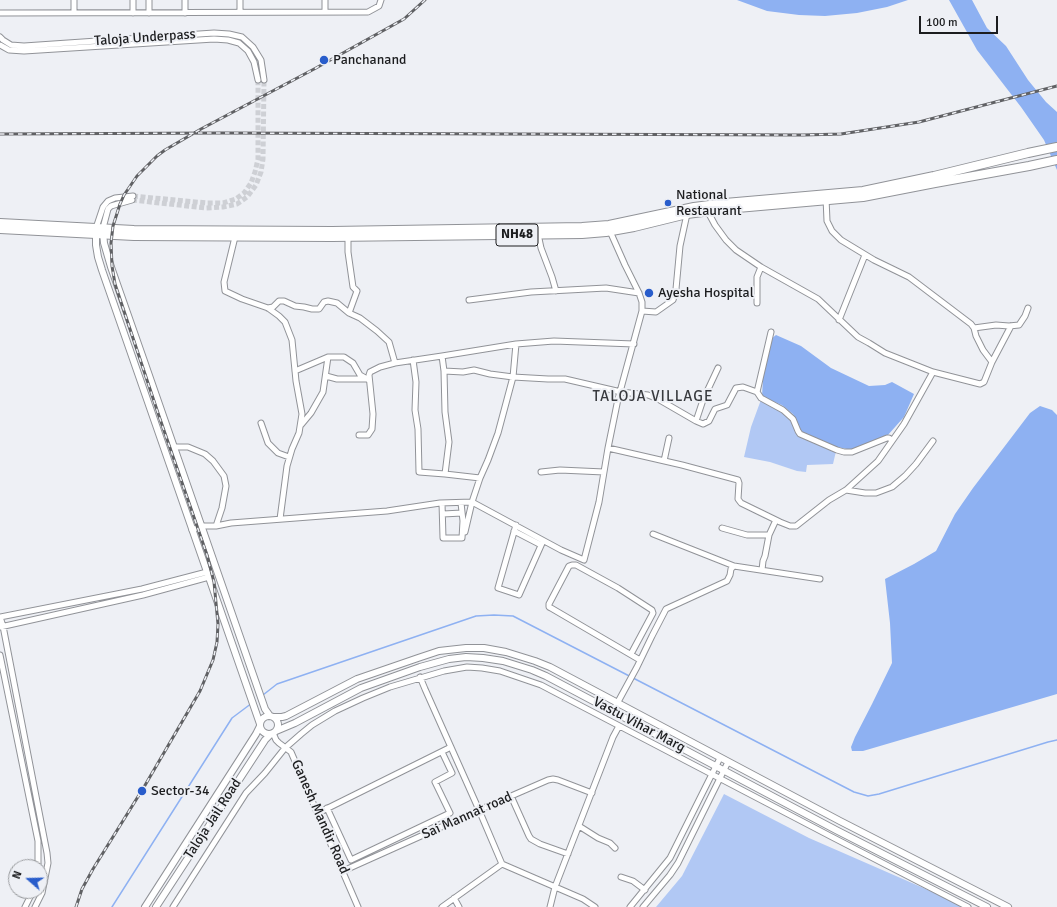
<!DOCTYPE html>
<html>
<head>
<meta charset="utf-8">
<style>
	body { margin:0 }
	#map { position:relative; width:1057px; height:907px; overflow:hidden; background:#eef0f5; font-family:Signika,sans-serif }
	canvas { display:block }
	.north { position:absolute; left:8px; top:859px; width:40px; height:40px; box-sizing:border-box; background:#eef0f5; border:1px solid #9a9c9f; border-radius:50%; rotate:290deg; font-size:11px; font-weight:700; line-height:16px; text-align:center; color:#1c1d1f }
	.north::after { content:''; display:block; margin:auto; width:14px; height:18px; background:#295dcb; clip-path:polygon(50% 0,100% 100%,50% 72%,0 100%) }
	.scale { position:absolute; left:919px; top:16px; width:79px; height:18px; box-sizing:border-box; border:2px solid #1c1d1f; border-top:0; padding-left:5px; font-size:12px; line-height:14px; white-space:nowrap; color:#1c1d1f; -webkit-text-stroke:3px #eef0f5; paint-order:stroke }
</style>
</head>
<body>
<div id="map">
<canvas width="1057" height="907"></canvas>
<div class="north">N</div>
<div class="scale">100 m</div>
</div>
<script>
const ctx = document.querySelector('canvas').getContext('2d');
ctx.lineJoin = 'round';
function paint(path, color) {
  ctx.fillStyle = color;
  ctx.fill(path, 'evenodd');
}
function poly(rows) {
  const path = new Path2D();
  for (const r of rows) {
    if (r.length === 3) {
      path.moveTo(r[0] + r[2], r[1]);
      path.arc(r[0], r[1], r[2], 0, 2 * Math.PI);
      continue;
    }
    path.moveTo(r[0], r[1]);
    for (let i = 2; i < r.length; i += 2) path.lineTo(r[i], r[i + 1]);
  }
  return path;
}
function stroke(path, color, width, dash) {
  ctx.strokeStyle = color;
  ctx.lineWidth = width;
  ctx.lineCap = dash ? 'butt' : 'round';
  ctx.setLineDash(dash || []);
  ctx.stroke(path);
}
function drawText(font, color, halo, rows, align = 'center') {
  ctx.font = font + ' Signika,sans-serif';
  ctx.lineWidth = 4;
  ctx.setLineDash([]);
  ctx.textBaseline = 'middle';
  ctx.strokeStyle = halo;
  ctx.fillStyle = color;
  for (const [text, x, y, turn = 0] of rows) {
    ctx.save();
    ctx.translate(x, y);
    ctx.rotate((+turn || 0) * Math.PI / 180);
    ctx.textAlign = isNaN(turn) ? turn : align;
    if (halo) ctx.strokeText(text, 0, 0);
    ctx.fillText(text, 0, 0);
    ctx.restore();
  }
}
const green = poly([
	[762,397,782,405,793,414,802,433,837,447,833,464,807,465,806,472,797,471,770,462,744,457,751,427],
	[724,794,809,838,967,907,656,907,682,876]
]);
const water = poly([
	[737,0,908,0,887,7,857,13,825,16,799,15,767,11],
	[949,0,972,0,987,28,1006,46,1028,80,1046,102,1057,112,1057,170,1044,140,1021,107,977,50],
	[776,335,801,346,831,368,869,386,885,385,892,382,914,394,904,417,887,436,852,450,837,447,802,433,793,414,782,405,762,397,763,378,771,339],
	[1040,406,1052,410,1057,415,1057,694,863,751,852,751,851,747,855,737,872,704,892,663,890,623,885,579,914,564,936,551,955,514,973,488,1030,413]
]);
const stream = poly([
	[263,695,277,684,476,616,494,615,513,616,854,792,868,796,879,794,1048,742,1057,740],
	[112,907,232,718,252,703]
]);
const minorTunnel = poly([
	[133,196,207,203,223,203,236,199,244,193,251,183,255,172,258,159,258,80],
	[132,200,206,208,223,207,237,204,247,197,256,185,261,172,263,159,264,80]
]);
const minor = poly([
	[74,0,74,13],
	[149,0,149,13],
	[325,0,325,12],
	[240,12,240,0],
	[0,13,368,12,379,6,381,0],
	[133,13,133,0],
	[185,13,185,0],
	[0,37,3,40,11,45,24,46,214,33,229,34,242,37,253,47,261,60,264,80],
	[0,45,9,50,24,51,214,39,228,40,239,43,248,51,254,62,258,80],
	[707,210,715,225,726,240,736,250,761,267,818,299,858,337,869,343,885,353,933,372,980,384,984,382,992,362,983,350,976,336,974,328,971,324,909,277,874,260,841,240,832,231,827,221,826,198],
	[96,228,103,207,108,201,115,198,133,196],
	[103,228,108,209,111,206,132,200],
	[538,234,541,248,552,277,556,291],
	[235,237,224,282,225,291,242,299,268,308,279,316,285,322,292,340,296,381,302,414,299,433,292,449,287,466,280,519],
	[348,237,348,252,353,287,357,291,349,313,360,318,377,331,389,342,395,363],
	[469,300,531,292,606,288,639,293],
	[757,303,757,277,761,267],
	[268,308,273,307,279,301,284,301,295,306,304,307,312,309,319,309,324,302,328,301,337,303,349,313],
	[642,311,656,312,673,300,676,289,680,246,687,214],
	[839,320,865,255],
	[974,328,996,325,1009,326,1019,325,1025,316,1028,308],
	[771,332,757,392,761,398,783,410,793,419,798,431,800,434,837,450,844,452,852,452,887,438,889,438,892,440],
	[442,356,444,371,445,412,449,442,445,474],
	[413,360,416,382,415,410,418,429,419,472,445,474,480,478],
	[992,362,1011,326],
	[295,371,328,357,344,357,353,363,360,375,369,380],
	[444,371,463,372,474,370,490,374,513,377,516,344],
	[326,376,337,379,366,379],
	[696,421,703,400,718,368],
	[261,423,268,443,278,453,289,457],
	[301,425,311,413,323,392,328,357],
	[359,435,368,435,372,429,373,414,369,375,370,372,380,367,395,363,442,356,516,344,554,341,634,344],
	[174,447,188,447,205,454,213,461,224,476,226,486,222,508,216,526],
	[608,448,682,465,738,480,739,483,738,499,741,503,780,522,790,526,796,526,829,500,846,490,878,461,904,424,933,372],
	[664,461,669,438],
	[541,472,560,470,604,472],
	[846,490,865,493,876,493,892,487,905,476,916,464,933,441],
	[442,503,443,538,462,538,463,521,461,503],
	[443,514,462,513],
	[516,525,498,588,519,595,543,541],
	[722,528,747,535,769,535],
	[192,530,201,526,216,526,231,523,387,511,440,503,472,502,561,550,584,560,599,502,608,448,618,399,642,311,642,302,639,293,625,265,609,229],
	[514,531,541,545],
	[465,532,472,502,480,478,488,460,498,433,513,377,548,379,565,379,621,392,648,395,658,399,696,421,703,424,709,421,715,409,727,405,736,388,743,387,757,392],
	[653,534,734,566],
	[762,570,763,561,765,556,769,535,776,520],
	[0,617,3,626,47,853,48,863,42,893,35,907],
	[0,617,142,589,207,572],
	[0,627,143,595,209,577],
	[631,654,653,613,652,610,618,588,576,565,572,565,569,566,549,604,549,607,551,608,640,660],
	[0,655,38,841,38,867],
	[420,677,425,689,479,810,502,864,583,899,595,907],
	[613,711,637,667,652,636,666,609,727,581,730,575,731,569,734,566,820,579],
	[273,733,276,740,279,743,291,752,358,907],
	[511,796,529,836,531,839,540,844,568,854],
	[327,808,351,860,450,813,435,782,452,773,442,752],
	[318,813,451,747],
	[579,826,598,838,610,843,615,848],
	[343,871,479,810,548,780,553,779,558,780,592,793],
	[621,877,633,881,645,890],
	[454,898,459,907],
	[25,907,33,891],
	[173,907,246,793,265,773,285,748,301,734,312,725,335,711,363,698,390,687,444,671,467,667,482,668,500,671,541,685,832,837,968,907],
	[442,907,502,864],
	[550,907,555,887,613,737,619,726],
	[630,907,670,858,720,758],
	[643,907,670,875,678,863,728,762]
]);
const major = poly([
	[96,231,96,245,98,257,102,270,260,724],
	[103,232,104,243,111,267,144,361,265,709,270,716],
	[269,725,9],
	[274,717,282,717,286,716,357,679,418,658,439,651,466,648,484,648,506,652,535,661,550,667,840,821,1008,907],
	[276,731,295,723,361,688,420,667,449,659,466,657,483,658,503,661,532,670,546,676,836,830,987,907],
	[145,907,256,734,260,726],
	[156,907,265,740,271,734]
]);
const highway = poly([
	[0,223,134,230,332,231,582,227,609,225,694,207,725,203,863,191,934,176,1028,153,1057,147],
	[0,229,134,236,332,237,582,234,606,232,634,227,687,214,726,209,863,197,935,183,1029,166,1057,160]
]);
const rail = poly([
	[0,134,222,133,803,135,841,134,919,122,1057,86],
	[76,907,82,889,93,869,144,787,200,691,213,660,217,642,218,624,214,582,207,555,159,416,115,284,112,266,111,243,113,226,120,204,124,195,137,176,157,156,165,150,201,129,316,68,404,19,425,0]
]);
const markers = [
	[324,60,5,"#295dcb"],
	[668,203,4,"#295dcb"],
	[649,293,5,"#295dcb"],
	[142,791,5,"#295dcb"]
];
const shields = [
	[517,235,42]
];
const shieldNames = [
	["NH48",517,235]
];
const streetNames = [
	["Taloja Underpass",145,38,-4],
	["Vastu Vihar Marg",639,725,28],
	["Sai Mannat road",467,816,-24],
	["Ganesh Mandir Road",320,817,66],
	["Taloja Jail Road",213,819,-57]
];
const poiNames = [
	["Panchanand",333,60],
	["National",676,195],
	["Restaurant",676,211],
	["Ayesha Hospital",658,293],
	["Sector-34",151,791]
];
const neighbourhoodNames = [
	["TALOJA VILLAGE",653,397]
];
paint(green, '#b1c8f4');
paint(water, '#8eb1f2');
stroke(stream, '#8eb1f2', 1.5);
stroke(minorTunnel, '#ced0d5', 5, [5, 2.5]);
stroke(minor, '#919398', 7);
stroke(major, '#919398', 8);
stroke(highway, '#919398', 10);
stroke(minor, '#fff', 5);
stroke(major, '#fff', 6);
stroke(highway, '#fff', 8);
stroke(rail, '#606164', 3);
stroke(rail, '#eef0f5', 1.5, [4.5]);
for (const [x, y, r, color] of markers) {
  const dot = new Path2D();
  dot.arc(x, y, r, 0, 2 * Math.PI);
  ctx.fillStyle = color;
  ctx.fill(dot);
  stroke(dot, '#eef0f5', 1.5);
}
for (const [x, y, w] of shields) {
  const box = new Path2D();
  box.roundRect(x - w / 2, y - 11, w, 22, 3);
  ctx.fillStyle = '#eef0f5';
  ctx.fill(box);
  stroke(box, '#1c1d1f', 1);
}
drawText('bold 13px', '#1c1d1f', null, shieldNames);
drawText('14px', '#1c1d1f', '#eef0f5', streetNames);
drawText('14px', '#1c1d1f', '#eef0f5', poiNames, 'left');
ctx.letterSpacing = '1px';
drawText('15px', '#383a3e', '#eef0f5', neighbourhoodNames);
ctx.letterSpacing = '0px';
</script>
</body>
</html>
